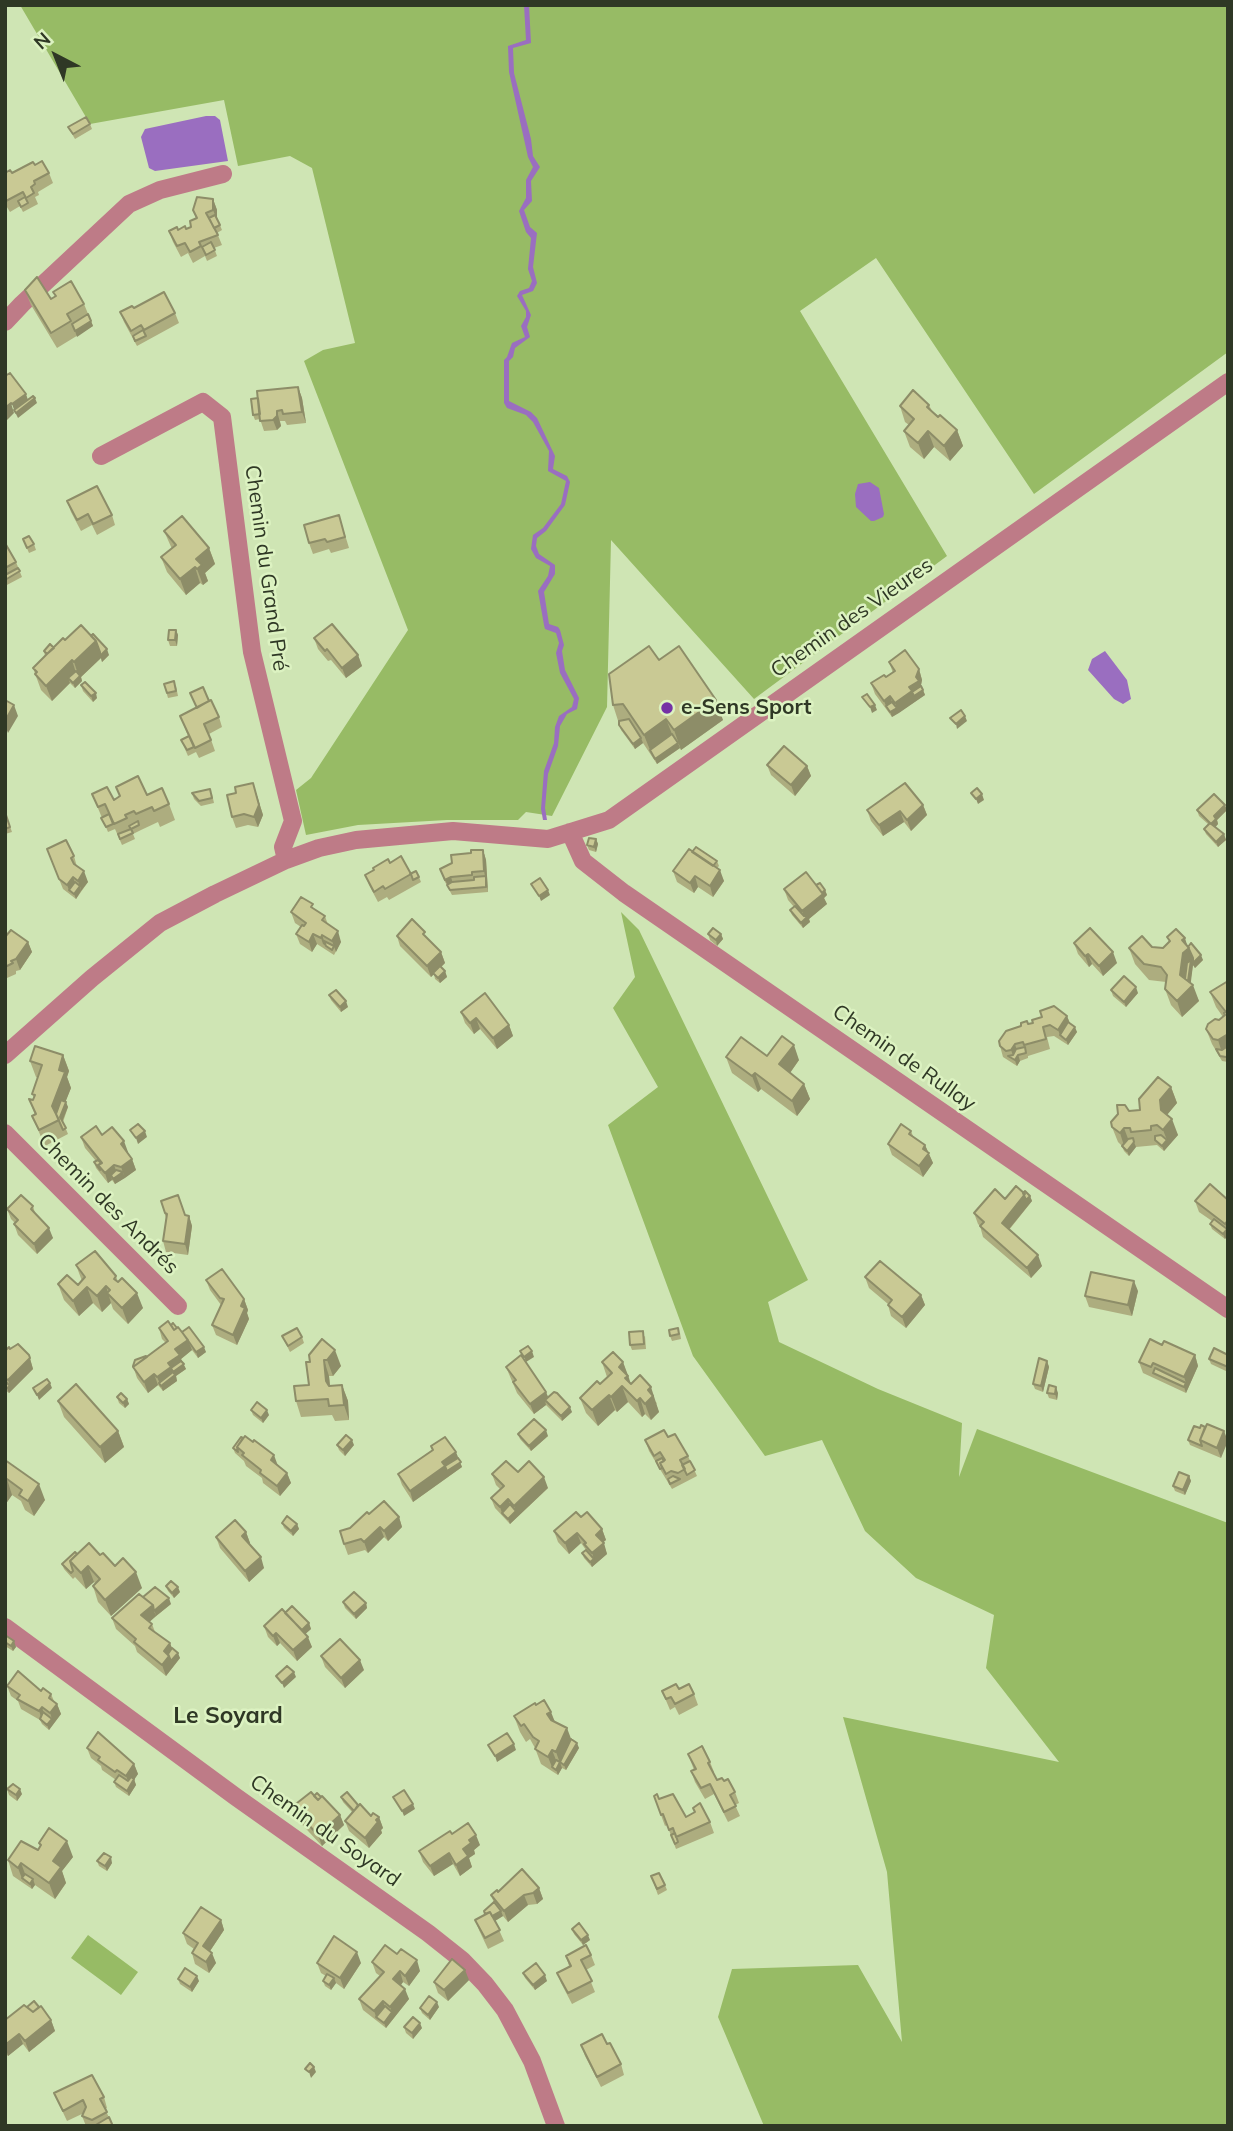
<!DOCTYPE html>
<html>
<head>
<meta charset="utf-8">
<style>
	body { margin:0 }
	#map { position:relative; width:1233px; height:2131px; overflow:hidden; background:#cfe5b4; font-family:Mulish,sans-serif }
	canvas { display:block }
	.frame { position:absolute; inset:0; border:7px solid #2f3825; pointer-events:none }
	.north { position:absolute; left:21px; top:21px; width:70px; height:70px; -webkit-text-stroke:5px #dcf2c1; paint-order:stroke; rotate:318deg; font-size:19px; font-weight:700; line-height:28px; text-align:center; color:#2f3825 }
	.north::after { content:''; display:block; margin:auto; width:24px; height:32px; background:#2f3825; clip-path:polygon(50% 0,100% 100%,50% 72%,0 100%) }
</style>
</head>
<body>
<div id="map">
<canvas width="1233" height="2131"></canvas>
<div class="frame"></div>
<div class="north">N</div>
</div>
<script>
const ctx = document.querySelector('canvas').getContext('2d');
ctx.lineJoin = 'round';
function paint(path, color) {
  ctx.fillStyle = color;
  ctx.fill(path, 'evenodd');
}
function poly(rows) {
  const path = new Path2D();
  for (const r of rows) {
    path.moveTo(r[0], r[1]);
    for (let i = 2; i < r.length; i += 2) path.lineTo(r[i], r[i + 1]);
  }
  return path;
}
function stroke(path, color, width, dash) {
  ctx.strokeStyle = color;
  ctx.lineWidth = width;
  ctx.lineCap = dash ? 'butt' : 'round';
  ctx.setLineDash(dash || []);
  ctx.stroke(path);
}
function drawText(font, color, halo, rows, align = 'center') {
  ctx.font = font + ' Mulish,sans-serif';
  ctx.lineWidth = 5;
  ctx.setLineDash([]);
  ctx.textBaseline = 'middle';
  ctx.strokeStyle = halo;
  ctx.fillStyle = color;
  for (const [text, x, y, turn = 0] of rows) {
    ctx.save();
    ctx.translate(x, y);
    ctx.rotate((+turn || 0) * Math.PI / 180);
    ctx.textAlign = isNaN(turn) ? turn : align;
    if (halo) ctx.strokeText(text, 0, 0);
    ctx.fillText(text, 0, 0);
    ctx.restore();
  }
}
const green = poly([
	[20,5,1228,5,1228,352,1034,494,876,258,800,311,947,556,754,699,611,540,607,707,552,816,526,812,518,820,447,820,358,825,306,835,296,790,311,778,408,630,304,361,323,350,355,343,312,168,290,156,238,166,224,100,90,124],
	[621,912,639,930,808,1280,768,1302,779,1342,878,1389,962,1423,959,1477,977,1429,1228,1523,1228,2126,764,2126,718,2017,732,1969,858,1965,902,2042,887,1872,843,1717,1059,1762,986,1668,994,1615,916,1578,865,1531,822,1440,765,1456,693,1356,608,1125,658,1087,613,1008,635,977],
	[88,1935,138,1972,121,1995,71,1958]
]);
const water = poly([
	[524,5,529,5,531,43,513,48,514,73,531,139,533,156,540,167,531,181,532,201,524,210,530,227,537,233,533,267,537,283,533,291,522,295,531,315,527,327,530,337,515,348,513,357,509,361,509,401,531,412,537,418,555,456,553,469,567,476,570,482,565,505,546,531,537,538,536,546,539,554,555,565,555,574,544,592,549,624,558,627,560,630,564,645,562,651,565,670,579,698,577,709,567,714,560,726,558,746,548,774,545,808,547,820,543,820,541,809,544,771,554,743,555,727,559,716,572,707,574,699,560,673,556,653,559,643,556,633,545,629,544,625,538,591,548,576,550,566,536,558,531,549,533,535,543,528,561,504,566,481,548,471,549,451,533,422,526,415,507,408,504,403,504,360,507,357,512,343,525,337,521,326,526,317,526,311,517,296,520,291,529,288,532,281,528,269,531,238,526,232,519,211,526,198,526,180,533,167,528,157,509,72,508,46,526,40],
	[206,116,215,116,220,120,228,161,155,171,149,168,141,137,145,129],
	[870,482,879,488,884,514,883,517,874,521,871,521,856,507,855,494,858,484],
	[1105,651,1127,680,1131,699,1123,704,1114,699,1088,670,1092,659]
]);
const minor = poly([
	[5,322,22,304,129,204,160,190,223,174],
	[101,456,203,402,222,417,252,652,293,821,283,847,286,860],
	[570,832,583,861,624,893,1228,1309],
	[5,1055,92,978,160,923,215,894,286,860,319,848,356,840,453,831,548,839,609,820,1228,382],
	[5,1133,178,1306],
	[5,1627,236,1797,428,1933,462,1960,485,1984,505,2010,532,2061,556,2126]
]);
const wall = poly([
	[90,124,92,129,75,139,68,127],
	[35,165,49,173,53,183,38,192,39,195,35,197,38,204,23,212,20,206,10,212,5,204,5,173,12,173],
	[213,199,217,210,217,218,222,230,217,233,222,245,214,248,217,256,207,261,205,256,193,263,188,253,181,257,173,242,169,231,186,229,191,227,196,218,193,210],
	[25,290,51,299,55,297,53,292,84,304,93,326,57,348,31,305],
	[134,308,175,313,179,323,137,346,124,322,120,312],
	[298,387,302,398,306,423,287,425,285,421,280,421,281,426,277,430,264,431,260,419,255,420,253,415,258,398],
	[929,405,932,411,957,430,963,446,950,461,934,447,924,459,910,447,904,431,909,425,905,422,900,406],
	[67,501,112,515,115,525,97,535,92,525,81,531,71,512],
	[339,515,349,548,331,553,329,549,313,554,309,543],
	[164,531,209,548,215,564,205,573,208,581,203,585,200,583,186,595,167,572,161,557,172,549],
	[23,539,34,544,36,550,29,553],
	[5,543,16,562,22,577,5,586],
	[176,630,178,635,177,646,170,646,168,640],
	[314,638,358,655,362,666,346,678,331,660,328,661,318,649],
	[65,640,109,655,102,662,101,658,81,677,82,681,75,688,70,683,52,701,41,690,33,668,45,656,44,651,54,648],
	[659,660,723,720,681,750,680,748,657,764,643,743,635,749,621,730,613,705],
	[889,662,919,669,922,680,921,685,925,695,892,717,875,694,871,683,886,677,893,673],
	[164,684,176,686,178,696,168,698],
	[81,685,97,698,93,702,83,691],
	[209,701,219,717,222,727,209,734,215,751,199,758,196,752,188,756,181,740,188,736,180,716],
	[767,765,807,766,811,776,795,796,771,775],
	[253,783,263,815,258,827,248,825,236,828,232,817,236,793],
	[116,787,147,795,169,804,175,820,160,827,158,822,141,830,133,834,135,839,122,845,115,829,108,832,92,794,114,800,120,796],
	[192,793,212,794,214,803,201,806,194,799],
	[923,805,927,815,911,831,904,822,883,836,871,821,867,810],
	[1197,810,1227,810,1217,820,1218,824,1215,827,1224,834,1226,840,1218,847,1206,834,1204,829,1208,824,1199,816],
	[5,812,12,832,5,834],
	[596,839,598,844,596,852,589,850,587,845],
	[47,849,74,856,77,867,88,882,76,899,63,889],
	[483,850,486,860,488,892,452,895,444,880,440,869,471,853],
	[692,852,717,861,719,866,717,868,724,881,713,897,698,887,694,893,677,882,673,871],
	[390,863,411,874,419,877,421,882,389,900,387,897,378,902,369,885,365,875],
	[816,885,825,890,827,895,824,898,827,904,809,919,810,922,803,928,792,915,790,910,794,907,788,900,784,889],
	[315,910,325,916,328,925,341,942,334,955,317,944,312,952,300,944,296,934,301,927,295,923,291,912],
	[708,934,721,934,723,939,717,946,710,940],
	[397,936,428,940,441,952,445,963,441,967,445,971,447,977,440,983,435,979,434,974,431,977,400,946],
	[5,937,28,942,32,952,20,970,16,971,16,974,7,978,6,976,5,976],
	[1167,937,1188,946,1203,960,1195,968,1193,965,1190,983,1199,1001,1182,1017,1171,1005,1165,989,1166,982,1149,980,1135,964,1129,948,1163,948,1169,942],
	[1074,943,1117,963,1103,976,1092,964,1089,967,1078,954],
	[1228,981,1228,1062,1222,1061,1212,1044,1206,1029,1223,1017,1216,1007,1210,992],
	[1111,990,1138,993,1126,1007,1113,996],
	[329,995,348,1007,341,1012,331,1000],
	[461,1012,509,1025,513,1036,497,1049,480,1029,474,1034,465,1023],
	[1067,1016,1070,1024,1077,1032,1068,1045,1054,1036,1047,1037,1050,1049,1028,1056,1028,1058,1020,1061,1017,1066,1003,1057,1000,1046,1028,1024],
	[63,1055,69,1071,67,1077,71,1088,65,1102,68,1107,63,1122,68,1134,45,1146,32,1116,35,1115,29,1099,33,1100,34,1098,32,1094,38,1078,36,1077,30,1061],
	[767,1056,799,1060,790,1073,804,1084,810,1099,797,1116,761,1089,758,1092,732,1073,726,1057],
	[1171,1087,1177,1103,1167,1115,1178,1135,1164,1151,1157,1145,1136,1147,1129,1156,1124,1151,1122,1146,1118,1142,1112,1127,1129,1111,1140,1110],
	[911,1131,913,1136,925,1145,933,1163,923,1177,892,1155,888,1144],
	[102,1135,128,1152,127,1153,132,1159,136,1170,115,1184,112,1180,108,1183,96,1168,94,1162,96,1161,85,1148,81,1137],
	[1023,1193,1030,1196,1032,1201,1009,1230,1042,1266,1031,1278,983,1237,980,1226,978,1224,974,1213,1005,1198],
	[1228,1200,1228,1235,1225,1239,1212,1229,1210,1224,1212,1221,1199,1212,1195,1201],
	[161,1201,185,1215,189,1216,192,1226,188,1255,166,1252,163,1241,166,1218],
	[33,1206,35,1213,53,1238,37,1254,18,1235,14,1224,15,1223,11,1219,7,1209],
	[76,1265,116,1276,118,1282,143,1308,128,1324,113,1309,111,1303,102,1312,93,1303,79,1316,64,1300,58,1284,78,1285,82,1281],
	[865,1277,921,1295,925,1305,906,1328,891,1316,888,1305,888,1304,869,1288],
	[206,1280,244,1299,248,1310,247,1313,249,1319,237,1345,216,1335,212,1325,221,1305,210,1290],
	[1138,1291,1132,1316,1089,1307,1085,1296],
	[159,1328,177,1328,206,1352,198,1358,192,1350,181,1359,186,1369,176,1376,177,1381,163,1391,158,1385,148,1393,137,1378,133,1366,166,1343,162,1339],
	[680,1333,681,1339,672,1341,670,1336],
	[282,1336,302,1337,304,1343,290,1352],
	[645,1336,646,1349,632,1350,630,1345],
	[322,1339,341,1366,333,1376,329,1376,330,1386,342,1385,348,1401,349,1420,335,1421,332,1415,301,1417,296,1401,309,1385,310,1362],
	[1162,1345,1195,1355,1198,1366,1186,1393,1143,1373,1139,1362],
	[10,1349,29,1355,33,1369,9,1393,5,1390,5,1351],
	[1228,1355,1228,1372,1211,1364,1209,1359],
	[1047,1361,1049,1367,1043,1392,1035,1389,1033,1384],
	[602,1362,623,1362,630,1383,657,1403,656,1404,659,1412,651,1420,645,1414,642,1417,628,1402,617,1412,615,1410,598,1426,586,1413,580,1398,600,1384,607,1377],
	[506,1367,546,1392,548,1397,572,1412,562,1421,546,1405,534,1414,517,1393],
	[1047,1393,1058,1393,1057,1400,1049,1398],
	[117,1397,127,1399,129,1404,125,1408,119,1403],
	[58,1401,118,1431,124,1447,105,1463,64,1417],
	[251,1410,269,1415,263,1423,253,1415],
	[1205,1427,1224,1431,1221,1458,1190,1445,1188,1440,1200,1428],
	[518,1434,548,1436,531,1451,520,1439],
	[241,1437,287,1473,291,1483,280,1496,263,1483,262,1478,246,1466,244,1461,235,1453,233,1448],
	[668,1437,688,1456,697,1476,672,1489,649,1451,645,1440],
	[337,1445,354,1445,345,1456,339,1450],
	[431,1446,458,1458,462,1467,413,1502,402,1485,398,1474,432,1450],
	[5,1460,45,1500,34,1516,25,1510,21,1501,12,1495,5,1505],
	[518,1472,548,1488,510,1524,495,1508,491,1498,500,1489,496,1485,492,1474],
	[1189,1476,1191,1481,1185,1495,1175,1491,1173,1486],
	[369,1514,399,1517,402,1527,388,1541,384,1537,368,1553,365,1550,348,1555,344,1544,350,1528],
	[581,1517,602,1529,606,1540,603,1542,607,1554,592,1567,584,1558,582,1553,586,1550,581,1543,569,1554,558,1542,554,1531],
	[282,1523,297,1524,299,1529,293,1536,284,1528],
	[246,1532,250,1543,249,1544,264,1568,249,1582,220,1548,216,1537],
	[77,1554,100,1555,115,1566,142,1588,111,1616,98,1602,93,1586,96,1584,94,1582,86,1589,75,1577,73,1579,64,1569,62,1564],
	[166,1586,180,1592,174,1598,168,1591],
	[143,1597,171,1604,149,1622,152,1624,155,1632,170,1643,172,1648,180,1658,166,1676,137,1652,135,1646,116,1629,112,1618],
	[343,1602,366,1603,367,1608,356,1619,345,1608],
	[285,1613,309,1623,311,1629,305,1634,312,1647,297,1661,280,1643,277,1646,268,1637,264,1626],
	[5,1635,16,1647,13,1651,5,1646],
	[321,1656,364,1670,345,1688,325,1667],
	[7,1686,41,1691,51,1694,54,1701,57,1704,61,1714,49,1730,42,1724,40,1720,21,1709,18,1701,11,1696],
	[679,1689,694,1694,698,1705,679,1715,675,1707,670,1710,662,1691],
	[536,1705,555,1723,579,1748,566,1770,562,1768,558,1775,541,1764,535,1748,530,1739,526,1742,520,1732,514,1716],
	[87,1748,134,1764,138,1774,134,1779,136,1785,129,1796,116,1787,114,1782,116,1780,102,1770,101,1766,91,1758],
	[688,1754,710,1762,714,1772,713,1773,717,1780,724,1781,735,1792,739,1803,735,1805,740,1816,728,1822,714,1794,705,1799,695,1782,691,1771,694,1770],
	[7,1789,22,1794,17,1801,9,1795],
	[314,1796,340,1815,344,1825,322,1846,296,1818,292,1807],
	[654,1796,686,1817,695,1813,693,1808,710,1822,714,1833,676,1849,667,1825,665,1826],
	[341,1797,358,1805,371,1816,379,1817,383,1828,381,1830,382,1833,369,1848,349,1831,345,1821,352,1812,343,1802],
	[452,1834,480,1845,474,1850,475,1854,469,1858,472,1867,460,1876,453,1864,434,1876,423,1862,419,1851],
	[39,1843,73,1857,62,1871,66,1883,55,1899,35,1885,32,1889,13,1876,8,1860,38,1850,40,1847],
	[97,1861,112,1863,107,1871,99,1866],
	[651,1876,665,1885,667,1890,658,1895],
	[539,1888,543,1899,537,1904,528,1905,508,1922,503,1916,495,1921,504,1941,488,1949,479,1930,475,1920,485,1914,494,1903,491,1895,498,1892],
	[221,1920,224,1930,210,1951,216,1963,209,1973,195,1964,192,1953,194,1949,187,1944,183,1933],
	[572,1929,590,1940,583,1945,574,1934],
	[591,1955,595,1965,586,1970,595,1992,572,2004,561,1983,557,1973,569,1966,566,1956],
	[372,1962,420,1971,409,1986,403,1982,401,1985,409,1999,386,2028,363,2010,359,1999,380,1976,376,1973],
	[317,1963,361,1963,344,1989,336,1983,331,1990,325,1986,323,1981,326,1976,321,1973],
	[523,1973,547,1981,535,1990,525,1978],
	[178,1979,199,1981,192,1992,180,1984],
	[469,1980,448,2001,438,1993,434,1982],
	[439,2007,430,2020,422,2013,420,2008],
	[5,2020,51,2020,55,2031,29,2052,23,2044,8,2056,5,2052],
	[404,2027,422,2028,413,2039,406,2033],
	[607,2044,621,2064,624,2075,601,2087,585,2056,581,2045],
	[54,2093,104,2097,107,2108,105,2109,113,2126,86,2126,82,2116,84,2113,67,2121]
]);
const shadedWall = poly([
	[213,199,217,210,217,220,213,210],
	[91,321,93,326,77,337,75,331],
	[298,387,302,398,306,423,302,412],
	[26,394,29,403,35,398,37,403,18,418,14,410,16,415,12,404],
	[11,403,14,413,5,422,5,408],
	[277,411,281,426,277,430,273,420],
	[957,430,963,446,950,461,944,446],
	[928,431,934,447,924,459,918,443],
	[209,548,215,564,205,573,208,581,203,585,197,569,196,559],
	[195,567,200,583,186,595,180,579],
	[176,630,178,635,177,646,175,640],
	[96,641,107,649,109,655,102,662,101,658,81,677,82,681,75,688,73,683,79,677,74,662],
	[358,655,362,666,346,678,342,668],
	[72,660,77,676,68,678,70,683,52,701,46,686],
	[919,669,922,680,921,685,925,695,899,713,895,703,909,687,916,677],
	[96,693,97,698,93,702,91,696],
	[890,696,894,707,886,706,888,711,884,701],
	[716,700,723,720,681,750,674,730],
	[14,705,18,716,8,733,5,725,5,721],
	[875,705,877,710,872,713,870,707],
	[897,708,899,713,892,717,890,712],
	[965,716,967,721,957,729,956,724],
	[666,719,674,739,650,750,644,735],
	[641,738,643,743,635,749,633,744],
	[678,743,680,748,657,764,655,759],
	[807,766,811,776,795,796,791,785],
	[253,783,263,815,258,827,254,817],
	[982,794,984,800,978,804,976,799],
	[923,805,927,815,911,831,907,820],
	[1225,805,1227,810,1217,820,1218,824,1213,830,1211,824,1214,816],
	[900,811,904,822,883,836,879,825],
	[1224,834,1226,840,1218,847,1216,842],
	[596,839,598,844,596,852,594,847],
	[483,850,486,860,488,892,484,871],
	[720,870,724,881,713,897,710,886],
	[84,871,88,882,81,891,78,881],
	[695,876,698,887,694,893,690,883],
	[73,877,77,888,69,890,67,885],
	[451,877,454,887,450,890,445,880],
	[80,886,81,891,76,899,74,894],
	[548,890,550,895,541,901,539,896],
	[825,890,827,895,824,898,827,904,809,919,810,922,803,928,801,923,805,919,802,911],
	[338,931,341,942,336,952,332,941],
	[313,934,317,944,312,952,309,942],
	[721,934,723,939,717,946,716,940],
	[322,935,326,946,323,944,321,938],
	[1185,938,1188,948,1201,955,1203,960,1195,968,1193,965,1190,989,1193,985,1199,1001,1182,1017,1177,1001,1187,984,1180,975,1182,940],
	[28,942,32,952,20,970,16,959],
	[441,952,445,963,431,977,427,966],
	[1113,952,1117,963,1103,976,1099,966],
	[1088,954,1092,964,1089,967,1085,956],
	[445,971,447,977,440,983,438,978],
	[1136,987,1138,993,1126,1007,1124,1002],
	[346,1001,348,1007,341,1012,340,1007],
	[1067,1016,1071,1026,1060,1035,1058,1030],
	[476,1018,480,1029,474,1034,470,1023],
	[509,1025,513,1036,497,1049,493,1038],
	[1075,1027,1077,1032,1068,1045,1066,1040],
	[1228,1034,1228,1053,1223,1056,1218,1040],
	[1015,1044,1020,1061,1017,1066,1011,1050],
	[794,1045,799,1060,785,1080,779,1064],
	[63,1055,69,1071,67,1077,71,1088,58,1121,52,1106,59,1070],
	[755,1073,761,1089,758,1092,752,1076],
	[804,1084,810,1099,797,1116,792,1101],
	[1171,1087,1177,1103,1166,1116,1172,1119,1178,1135,1164,1151,1162,1146,1167,1140,1163,1130,1160,1100],
	[66,1102,68,1107,62,1122,60,1117],
	[1124,1128,1130,1144,1125,1149,1120,1133],
	[145,1131,147,1137,138,1144,136,1138],
	[124,1141,128,1152,125,1155,121,1144],
	[1134,1142,1136,1147,1129,1156,1127,1151],
	[925,1145,933,1163,923,1177,919,1166,923,1149],
	[132,1159,136,1170,125,1178,121,1167],
	[114,1165,118,1176,123,1172,125,1178,115,1184,111,1175,112,1180,108,1183,105,1173],
	[1025,1194,1030,1196,1032,1201,1005,1234,1002,1223],
	[189,1216,192,1226,188,1255,185,1244],
	[1228,1220,1228,1235,1225,1239,1223,1234,1227,1229,1225,1224],
	[49,1228,53,1238,37,1254,34,1244],
	[1038,1255,1042,1266,1031,1278,1027,1268],
	[1134,1281,1138,1291,1132,1316,1128,1305],
	[106,1286,111,1303,102,1312,97,1296],
	[87,1287,93,1303,79,1316,73,1301],
	[137,1293,143,1308,128,1324,122,1308],
	[921,1295,925,1305,906,1328,902,1317],
	[244,1299,248,1310,247,1313,249,1319,237,1345,233,1335],
	[188,1340,192,1350,181,1359,186,1369,176,1376,177,1381,163,1391,157,1377,168,1363,175,1349],
	[204,1347,206,1352,198,1358,196,1352],
	[335,1350,341,1366,333,1376,327,1360],
	[532,1351,534,1357,526,1362,524,1357],
	[29,1355,33,1369,9,1393,7,1388,10,1386,8,1380],
	[1195,1355,1198,1366,1186,1393,1184,1387,1186,1383,1184,1377],
	[324,1360,329,1376,331,1396,326,1381],
	[1047,1361,1049,1367,1043,1392,1041,1386],
	[623,1362,629,1378,633,1392,619,1367],
	[154,1374,158,1385,148,1393,144,1382],
	[50,1383,52,1388,39,1400,37,1395],
	[342,1385,348,1401,349,1420,344,1405],
	[622,1386,628,1402,617,1412,611,1397],
	[651,1387,659,1412,651,1420,645,1404,648,1390],
	[1056,1387,1058,1393,1057,1400,1055,1394],
	[546,1392,550,1402,545,1400,546,1405,534,1414,530,1404],
	[609,1395,615,1410,598,1426,592,1410],
	[640,1398,645,1414,642,1417,637,1401],
	[127,1399,129,1404,125,1408,123,1403],
	[570,1407,572,1412,562,1421,561,1416],
	[267,1410,269,1415,263,1423,261,1418],
	[546,1430,548,1436,531,1451,529,1446],
	[118,1431,124,1447,105,1463,100,1447],
	[1224,1431,1228,1441,1221,1458,1217,1448],
	[352,1440,354,1445,345,1456,343,1450],
	[456,1452,462,1467,413,1502,410,1491,442,1462],
	[274,1455,278,1466,271,1460],
	[287,1473,291,1483,280,1496,277,1486],
	[1189,1476,1191,1481,1185,1495,1183,1490],
	[544,1477,548,1488,510,1524,508,1519,516,1511,514,1506],
	[7,1479,12,1495,5,1505,5,1481],
	[39,1484,45,1500,34,1516,28,1501],
	[508,1499,512,1510,502,1513,500,1507],
	[399,1517,402,1527,388,1541,384,1531],
	[297,1524,299,1529,293,1536,291,1531],
	[380,1527,384,1537,368,1553,364,1542],
	[602,1529,606,1540,600,1545,596,1535],
	[246,1532,250,1543,246,1547,242,1536],
	[577,1533,581,1543,569,1554,565,1543],
	[604,1543,607,1554,592,1567,590,1562,594,1559,592,1553],
	[261,1557,264,1568,249,1582,245,1571],
	[88,1566,94,1582,86,1589,81,1573],
	[136,1572,142,1588,111,1616,105,1600],
	[178,1587,180,1592,174,1598,172,1593],
	[169,1598,171,1604,156,1616,154,1611],
	[366,1603,367,1608,356,1619,354,1614],
	[153,1605,156,1616,145,1626,141,1615],
	[309,1623,311,1629,302,1637,300,1632],
	[276,1633,280,1643,277,1646,273,1636],
	[308,1637,312,1647,297,1661,293,1650],
	[14,1641,16,1647,13,1651,11,1646],
	[170,1643,174,1654,178,1653,180,1658,166,1676,162,1665,164,1651],
	[360,1660,364,1670,345,1688,341,1678],
	[294,1672,296,1677,284,1688,282,1683],
	[57,1704,61,1714,49,1730,47,1725,52,1719,50,1713],
	[42,1707,45,1718,43,1722,39,1711],
	[551,1712,557,1727,553,1730,547,1714],
	[567,1728,573,1744,560,1762,562,1768,558,1775,556,1770,560,1763,556,1752],
	[577,1743,579,1748,566,1770,564,1765],
	[514,1744,516,1750,497,1762,495,1756],
	[552,1750,558,1765,552,1767,554,1772,548,1757],
	[134,1764,138,1774,130,1786,126,1776],
	[134,1779,136,1785,129,1796,127,1791],
	[20,1789,22,1794,17,1801,16,1795],
	[413,1804,415,1809,404,1816,402,1811],
	[340,1815,344,1825,322,1846,318,1835],
	[379,1817,383,1828,381,1830,382,1833,369,1848,365,1838],
	[476,1835,480,1845,474,1850,475,1854,469,1858,472,1867,460,1876,456,1865,469,1840],
	[67,1841,73,1857,62,1871,66,1883,55,1899,49,1883,53,1861],
	[449,1853,453,1864,434,1876,430,1866],
	[111,1857,112,1863,107,1871,105,1866],
	[21,1863,27,1879,22,1878,24,1884,18,1868],
	[33,1879,35,1885,32,1889,30,1884],
	[539,1888,543,1899,537,1904,533,1893],
	[524,1895,528,1905,508,1922,504,1911],
	[501,1911,503,1916,490,1924,488,1919],
	[221,1920,224,1930,206,1957,203,1946],
	[588,1935,590,1940,583,1945,581,1940],
	[357,1952,361,1963,344,1989,340,1978],
	[212,1953,216,1963,209,1973,206,1962],
	[417,1960,420,1971,409,1986,405,1976],
	[465,1970,469,1980,448,2001,444,1990],
	[400,1971,403,1982,397,1990,393,1979],
	[545,1975,547,1981,535,1990,533,1985],
	[197,1976,199,1981,192,1992,190,1987],
	[334,1978,336,1983,331,1990,329,1985],
	[405,1989,409,1999,386,2028,384,2023,392,2012,390,2007],
	[383,2001,387,2012,376,2017,378,2022,374,2011],
	[437,2002,439,2007,430,2020,428,2015],
	[51,2020,55,2031,29,2052,25,2041],
	[420,2023,422,2028,413,2039,412,2033],
	[19,2034,23,2044,8,2056,5,2045],
	[314,2067,316,2072,311,2078,309,2072]
]);
const building = poly([
	[86,117,90,124,73,134,68,127,86,117],
	[42,161,49,173,34,181,35,184,31,187,34,193,26,198,23,192,6,201,5,173,10,170,12,173,33,162,35,165,42,161],
	[25,197,28,203,21,207,18,201,25,197],
	[197,197,213,199,213,210,206,213,218,235,199,242,201,246,190,252,185,243,177,246,169,231,177,227,178,230,185,226,186,229,191,227,190,221,197,218,193,210,197,197],
	[215,215,220,225,214,228,209,218,215,215],
	[211,242,215,250,206,255,202,247,211,242],
	[37,277,51,299,56,296,53,292,71,281,84,304,67,314,71,321,51,333,25,290,37,277],
	[164,292,175,313,144,330,141,325,131,331,120,312,132,306,134,308,164,292],
	[88,314,91,321,75,331,72,324,88,314],
	[143,330,146,336,135,341,133,336,143,330],
	[10,373,26,394,12,404,11,403,5,408,5,376,10,373],
	[298,387,302,412,283,414,282,410,277,411,277,416,273,420,260,421,257,391,298,387],
	[913,390,929,405,927,407,938,417,940,415,957,430,944,446,928,431,918,443,904,431,914,419,900,406,913,390],
	[33,396,35,398,16,413,14,410,33,396],
	[258,398,260,414,253,415,251,399,258,398],
	[97,486,112,515,93,524,88,514,77,520,67,501,97,486],
	[339,515,345,537,327,542,325,539,309,543,304,525,339,515],
	[182,516,209,548,196,559,202,565,197,569,195,567,180,579,161,557,176,545,164,531,182,516],
	[29,536,34,544,27,548,23,539,29,536],
	[5,543,16,562,5,568,5,543],
	[18,568,20,571,5,580,5,575,18,568],
	[332,624,358,655,342,668,327,649,325,651,314,638,332,624],
	[81,625,96,641,74,662,72,660,46,686,35,674,37,672,33,668,63,638,65,640,81,625],
	[169,630,176,630,175,640,168,640,169,630],
	[93,634,107,649,100,656,100,652,96,641,91,636,93,634],
	[50,644,54,648,47,654,44,651,50,644],
	[649,646,659,660,679,646,716,700,674,730,666,719,644,735,623,704,613,705,609,674,649,646],
	[905,650,919,669,916,677,919,681,909,687,912,691,895,703,890,696,884,701,871,683,884,675,886,677,895,671,889,662,905,650],
	[76,671,80,676,73,683,68,678,76,671],
	[174,681,176,691,167,693,164,684,174,681],
	[85,682,96,693,91,696,81,685,85,682],
	[921,686,923,690,914,696,912,692,921,686],
	[203,687,209,701,197,708,190,693,203,687],
	[867,694,875,705,870,707,862,697,867,694],
	[5,700,14,705,5,721,5,700],
	[211,700,219,717,204,724,211,740,195,748,180,716,211,700],
	[892,702,897,708,890,712,886,706,892,702],
	[961,710,965,716,956,724,950,718,961,710],
	[629,719,641,738,633,744,619,725,619,721,629,719],
	[672,734,678,743,655,759,650,750,672,734],
	[189,736,194,747,187,750,181,740,189,736],
	[784,746,807,766,791,785,767,765,784,746],
	[138,776,147,795,162,788,169,804,154,811,152,807,136,814,134,811,125,815,127,818,114,824,105,804,98,807,92,794,107,787,114,800,120,796,116,787,138,776],
	[253,783,259,805,254,817,244,814,232,817,227,795,236,793,235,787,253,783],
	[905,783,923,805,907,820,900,811,879,825,867,810,905,783],
	[977,788,982,794,976,799,971,793,977,788],
	[210,789,212,798,199,801,192,793,210,789],
	[1214,794,1225,805,1214,816,1216,819,1211,824,1197,810,1214,794],
	[5,812,10,827,5,829,5,812],
	[109,814,113,824,106,827,101,818,109,814],
	[138,821,139,825,131,829,129,826,138,821],
	[1210,823,1224,834,1216,842,1204,829,1210,823],
	[131,829,133,833,120,839,118,834,131,829],
	[589,838,596,839,594,847,587,845,589,838],
	[66,840,74,856,71,858,74,864,84,871,78,881,73,877,67,885,59,879,47,849,66,840],
	[696,847,717,861,713,866,692,852,696,847],
	[689,849,720,870,710,886,695,876,690,883,673,871,689,849],
	[471,850,483,850,484,871,472,872,472,875,451,877,445,880,440,869,452,863,451,855,471,853,471,850],
	[401,856,411,874,385,889,383,886,374,892,365,875,374,870,373,868,388,859,390,863,401,856],
	[416,871,419,877,413,880,411,874,410,874,416,871],
	[806,872,823,894,802,911,784,889,806,872],
	[486,876,486,887,450,890,447,885,452,882,474,880,474,877,486,876],
	[540,878,548,890,539,896,531,884,540,878],
	[75,882,80,886,74,894,69,890,75,882],
	[820,883,825,890,822,893,816,885,820,883],
	[301,897,313,904,311,907,325,916,322,920,338,931,332,941,322,935,321,938,313,934,309,942,296,934,302,925,304,926,306,923,291,912,301,897],
	[795,906,804,916,808,916,801,923,790,910,795,906],
	[412,919,425,932,423,934,441,952,427,966,397,936,412,919],
	[713,928,721,934,716,940,708,934,713,928],
	[1090,928,1113,952,1099,966,1088,954,1085,956,1074,943,1090,928],
	[1176,929,1185,938,1182,940,1189,948,1183,953,1180,975,1193,985,1177,1001,1165,989,1167,975,1161,967,1144,964,1129,948,1142,936,1152,947,1163,948,1170,941,1167,937,1176,929],
	[11,930,28,942,16,959,11,961,13,963,5,967,5,937,11,930],
	[324,941,334,946,332,950,326,946,324,941],
	[1191,943,1201,955,1193,963,1193,958,1188,947,1191,943],
	[1191,960,1188,981,1185,979,1187,963,1191,960],
	[440,966,445,971,438,978,433,973,440,966],
	[1124,976,1136,987,1124,1002,1111,990,1124,976],
	[1228,981,1228,1034,1218,1040,1213,1039,1206,1029,1208,1024,1215,1019,1219,1020,1225,1015,1224,1013,1226,1012,1210,992,1228,981],
	[336,990,346,1001,340,1007,329,995,336,990],
	[485,993,509,1025,493,1038,476,1018,470,1023,461,1012,485,993],
	[1054,1006,1067,1016,1058,1030,1050,1025,1043,1027,1046,1039,1024,1045,1023,1042,1015,1044,1011,1050,1006,1051,1000,1046,999,1041,1006,1031,1021,1026,1021,1023,1027,1021,1028,1024,1033,1023,1032,1020,1042,1017,1040,1011,1054,1006],
	[1068,1022,1075,1027,1066,1040,1060,1035,1068,1022],
	[782,1036,794,1045,779,1064,804,1084,792,1101,755,1073,752,1076,726,1057,741,1037,767,1056,782,1036],
	[35,1046,63,1055,59,1070,65,1072,52,1106,59,1120,39,1130,32,1116,36,1114,29,1099,33,1100,35,1095,32,1094,42,1065,30,1061,35,1046],
	[1228,1046,1228,1056,1226,1057,1220,1056,1216,1049,1222,1050,1228,1046],
	[1025,1047,1026,1053,1018,1055,1015,1060,1008,1056,1013,1055,1016,1049,1025,1047],
	[1158,1077,1171,1087,1160,1100,1161,1110,1172,1119,1163,1130,1157,1125,1151,1126,1151,1130,1131,1132,1130,1128,1124,1128,1120,1133,1112,1127,1111,1122,1118,1114,1117,1105,1125,1105,1129,1111,1140,1110,1139,1099,1158,1077],
	[61,1100,66,1102,60,1117,66,1128,63,1130,56,1114,61,1100],
	[138,1124,145,1131,136,1138,130,1130,138,1124],
	[901,1124,911,1131,909,1134,925,1145,923,1149,929,1153,919,1166,888,1144,901,1124],
	[96,1126,102,1135,112,1127,124,1141,121,1144,132,1159,121,1167,114,1165,105,1173,98,1165,102,1163,81,1137,96,1126],
	[1161,1135,1167,1140,1162,1146,1155,1140,1155,1136,1161,1135],
	[1133,1138,1134,1142,1127,1151,1122,1146,1128,1139,1133,1138],
	[98,1160,101,1163,98,1165,100,1170,94,1162,98,1160],
	[116,1170,123,1172,113,1179,111,1175,116,1170],
	[1210,1184,1228,1200,1228,1220,1225,1224,1195,1201,1210,1184],
	[1016,1186,1025,1194,1002,1223,1038,1255,1027,1268,980,1226,984,1222,974,1213,995,1189,1005,1199,1016,1186],
	[1025,1191,1030,1196,1026,1200,1023,1193,1025,1191],
	[21,1195,33,1206,31,1209,49,1228,34,1244,14,1224,18,1220,7,1209,21,1195],
	[178,1195,185,1215,189,1216,185,1244,163,1241,167,1214,165,1213,161,1201,178,1195],
	[1214,1219,1227,1229,1223,1234,1210,1224,1214,1219],
	[95,1251,116,1276,114,1279,118,1282,122,1278,137,1293,122,1308,107,1293,110,1290,106,1286,97,1296,87,1287,73,1301,58,1284,67,1275,78,1285,85,1277,76,1265,95,1251],
	[880,1261,921,1295,902,1317,888,1305,892,1300,865,1277,880,1261],
	[222,1269,244,1299,241,1306,245,1308,233,1335,212,1325,224,1299,220,1298,206,1280,222,1269],
	[1091,1272,1134,1281,1128,1305,1085,1296,1091,1272],
	[168,1321,174,1330,178,1327,188,1340,175,1349,180,1355,168,1363,171,1367,157,1377,154,1374,144,1382,133,1367,168,1341,159,1328,168,1321],
	[173,1323,177,1328,174,1330,171,1325,173,1323],
	[189,1327,204,1347,196,1352,182,1332,189,1327],
	[297,1328,302,1337,288,1346,282,1336,297,1328],
	[678,1328,679,1334,670,1336,669,1330,678,1328],
	[643,1331,644,1344,630,1345,629,1332,643,1331],
	[322,1339,335,1350,327,1360,324,1360,326,1381,329,1386,342,1385,344,1405,329,1406,328,1399,296,1401,294,1386,309,1385,306,1362,310,1362,309,1355,322,1339],
	[1150,1339,1162,1345,1164,1341,1195,1355,1184,1377,1153,1363,1151,1367,1139,1362,1150,1339],
	[18,1344,29,1355,30,1358,8,1380,5,1378,5,1351,9,1347,10,1349,18,1344],
	[528,1346,532,1351,524,1357,520,1351,528,1346],
	[1214,1348,1228,1355,1228,1367,1209,1359,1214,1348],
	[613,1352,623,1362,619,1367,628,1376,625,1378,631,1384,640,1375,651,1387,648,1390,653,1396,645,1404,640,1398,637,1401,622,1386,611,1397,609,1395,592,1410,580,1398,597,1381,600,1384,612,1373,602,1362,613,1352],
	[521,1355,546,1392,530,1404,513,1382,516,1380,506,1367,521,1355],
	[146,1356,147,1357,133,1367,133,1366,135,1360,146,1356],
	[1039,1358,1047,1361,1041,1386,1033,1384,1039,1358],
	[181,1361,184,1364,173,1372,171,1368,181,1361],
	[1155,1368,1186,1383,1184,1387,1153,1373,1155,1368],
	[173,1372,175,1375,161,1386,159,1383,173,1372],
	[47,1379,50,1383,37,1395,33,1388,47,1379],
	[5,1381,10,1386,7,1388,5,1386,5,1381],
	[76,1384,118,1431,100,1447,58,1401,76,1384],
	[1049,1385,1056,1387,1055,1394,1047,1393,1049,1385],
	[554,1392,557,1393,570,1407,561,1416,545,1400,554,1392],
	[121,1393,127,1399,123,1403,117,1397,121,1393],
	[257,1402,267,1410,261,1418,251,1410,257,1402],
	[534,1419,546,1430,529,1446,518,1434,534,1419],
	[1207,1424,1224,1431,1217,1448,1200,1440,1207,1424],
	[1201,1425,1205,1427,1200,1440,1202,1446,1188,1440,1194,1426,1200,1428,1201,1425],
	[664,1430,668,1437,675,1434,688,1456,680,1460,685,1469,678,1473,671,1471,666,1474,660,1463,665,1460,660,1452,654,1456,645,1440,664,1430],
	[346,1435,352,1440,343,1450,337,1445,346,1435],
	[245,1436,253,1442,254,1440,274,1455,271,1460,287,1473,277,1486,260,1473,261,1470,242,1455,244,1453,237,1447,245,1436],
	[241,1437,243,1438,237,1447,238,1452,233,1448,241,1437],
	[445,1437,456,1452,442,1462,445,1466,410,1491,398,1474,433,1450,431,1446,445,1437],
	[458,1458,461,1462,447,1471,445,1466,458,1458],
	[662,1458,664,1461,660,1463,662,1468,660,1469,656,1461,662,1458],
	[5,1460,39,1484,28,1501,19,1495,22,1490,7,1479,5,1481,5,1460],
	[506,1461,518,1472,529,1461,544,1477,514,1506,508,1499,500,1507,491,1498,504,1486,492,1474,506,1461],
	[690,1461,695,1470,687,1475,682,1465,690,1461],
	[1179,1472,1189,1476,1183,1490,1173,1486,1179,1472],
	[673,1476,680,1479,670,1484,668,1479,673,1476],
	[384,1501,399,1517,384,1531,380,1527,364,1542,361,1539,344,1544,340,1531,350,1528,367,1512,369,1514,384,1501],
	[510,1504,516,1511,508,1519,502,1513,510,1504],
	[576,1512,581,1517,587,1512,602,1529,596,1535,604,1543,592,1553,584,1544,586,1543,577,1533,565,1543,554,1531,576,1512],
	[287,1516,297,1524,291,1531,282,1523,287,1516],
	[235,1520,246,1532,242,1536,261,1557,245,1571,216,1537,235,1520],
	[89,1543,100,1555,103,1553,115,1566,123,1558,136,1572,105,1600,93,1586,100,1579,88,1566,81,1573,70,1561,89,1543],
	[586,1550,594,1559,590,1562,582,1553,586,1550],
	[75,1552,77,1554,70,1561,73,1571,71,1573,62,1564,75,1552],
	[171,1581,178,1587,172,1593,166,1586,171,1581],
	[155,1587,169,1598,154,1611,153,1605,143,1597,155,1587],
	[354,1592,366,1603,354,1614,343,1602,354,1592],
	[139,1594,153,1605,141,1615,152,1624,149,1628,170,1643,164,1651,169,1656,162,1665,134,1642,136,1639,112,1618,139,1594],
	[292,1606,309,1623,302,1630,285,1613,292,1606],
	[282,1609,308,1637,293,1650,276,1633,273,1636,264,1626,282,1609],
	[5,1635,14,1641,11,1646,5,1642,5,1635],
	[340,1639,360,1660,341,1678,321,1656,340,1639],
	[172,1648,178,1653,171,1661,169,1656,168,1654,172,1648],
	[287,1666,294,1672,282,1683,276,1676,287,1666],
	[18,1671,41,1691,43,1688,51,1694,49,1698,57,1704,50,1713,42,1707,39,1711,17,1699,20,1695,7,1686,18,1671],
	[676,1684,679,1689,689,1684,694,1694,675,1704,671,1697,666,1699,662,1691,676,1684],
	[544,1700,551,1712,547,1714,551,1720,567,1728,556,1752,552,1750,548,1757,535,1749,539,1741,533,1737,524,1724,521,1726,514,1716,535,1703,536,1705,544,1700],
	[43,1712,52,1719,47,1725,40,1719,43,1712],
	[98,1732,134,1764,126,1776,117,1770,115,1772,98,1760,100,1757,87,1748,98,1732],
	[507,1733,514,1744,495,1756,488,1745,507,1733],
	[571,1739,577,1743,564,1765,560,1762,571,1739],
	[702,1746,710,1762,708,1763,717,1780,722,1778,724,1781,728,1779,735,1792,730,1795,736,1806,724,1812,710,1784,701,1788,691,1771,696,1769,688,1754,702,1746],
	[556,1760,560,1762,556,1770,552,1767,556,1760],
	[119,1775,128,1781,131,1777,134,1779,127,1791,114,1782,119,1775],
	[13,1784,20,1789,16,1795,7,1789,13,1784],
	[404,1790,413,1804,402,1811,393,1797,404,1790],
	[311,1792,318,1800,322,1796,340,1815,318,1835,292,1807,311,1792],
	[347,1792,358,1805,354,1811,341,1797,347,1792],
	[317,1793,321,1797,318,1800,314,1796,317,1793],
	[657,1794,659,1799,673,1794,686,1817,695,1812,693,1808,700,1803,710,1822,676,1837,673,1828,669,1830,663,1814,661,1815,654,1796,657,1794],
	[360,1804,371,1816,373,1813,379,1817,376,1820,378,1822,365,1838,345,1821,360,1804],
	[468,1823,476,1835,469,1840,471,1843,463,1849,468,1856,456,1865,449,1853,430,1866,419,1851,450,1831,452,1834,468,1823],
	[49,1828,67,1841,53,1861,61,1867,49,1883,21,1863,18,1868,8,1860,21,1841,38,1850,41,1845,39,1843,49,1828],
	[675,1833,678,1842,675,1844,671,1835,675,1833],
	[104,1853,111,1857,105,1866,97,1861,104,1853],
	[522,1869,539,1888,533,1893,524,1895,504,1911,491,1895,497,1890,498,1892,522,1869],
	[659,1873,665,1885,657,1889,651,1876,659,1873],
	[25,1874,33,1879,30,1884,22,1878,25,1874],
	[494,1902,501,1911,492,1916,490,1912,485,1914,484,1911,494,1902],
	[201,1907,221,1920,203,1946,212,1953,206,1962,192,1953,198,1943,183,1933,201,1907],
	[490,1912,500,1930,485,1938,475,1920,490,1912],
	[579,1923,588,1935,581,1940,572,1929,579,1923],
	[334,1936,357,1952,340,1978,317,1963,334,1936],
	[385,1945,397,1954,401,1949,417,1960,405,1976,400,1971,393,1979,405,1989,390,2007,383,2001,374,2011,359,1999,384,1972,372,1962,385,1945],
	[586,1945,591,1955,581,1960,592,1981,568,1993,557,1973,571,1966,566,1956,586,1945],
	[452,1959,465,1970,444,1990,434,1982,452,1959],
	[536,1963,545,1975,533,1985,523,1973,536,1963],
	[185,1968,197,1976,190,1987,178,1979,185,1968],
	[327,1974,334,1978,329,1985,323,1981,327,1974],
	[429,1996,437,2002,428,2015,420,2008,429,1996],
	[34,2001,39,2007,33,2012,27,2007,34,2001],
	[24,2005,33,2012,41,2006,51,2020,25,2041,19,2034,5,2045,5,2020,24,2005],
	[385,2006,392,2012,384,2023,376,2017,385,2006],
	[413,2017,420,2023,412,2033,404,2027,413,2017],
	[602,2034,607,2044,610,2043,621,2064,597,2077,581,2045,602,2034],
	[310,2063,314,2067,309,2072,305,2069,310,2063],
	[92,2075,104,2097,100,2099,107,2112,92,2120,82,2116,86,2107,83,2100,63,2111,54,2093,92,2075],
	[109,2117,112,2124,110,2126,94,2126,109,2117]
]);
const markers = [
	[667,708,7,"#7531a5"]
];
const streetNames = [
	["Chemin du Grand Pré",266,568,82],
	["Chemin des Vieures",852,618,-35],
	["Chemin de Rullay",904,1058,35],
	["Chemin des Andrés",108,1204,45],
	["Chemin du Soyard",325,1831,35]
];
const poiNames = [
	["e-Sens Sport",681,708]
];
const neighbourhoodNames = [
	["Le Soyard",228,1716]
];
paint(green, '#97bb65');
paint(water, '#9a6ec0');
stroke(minor, '#be7b87', 18);
paint(wall, '#adad7f');
paint(shadedWall, '#8d8d68');
paint(building, '#c9c994');
stroke(building, '#8d8d68', 2);
for (const [x, y, r, color] of markers) {
  const dot = new Path2D();
  dot.arc(x, y, r, 0, 2 * Math.PI);
  ctx.fillStyle = color;
  ctx.fill(dot);
  stroke(dot, '#dcf2c1', 2.5);
}
drawText('21px', '#2f3825', '#dcf2c1', streetNames);
drawText('bold 21px', '#2f3825', '#dcf2c1', poiNames, 'left');
drawText('bold 23px', '#2f3825', '#dcf2c1', neighbourhoodNames);
</script>
</body>
</html>
